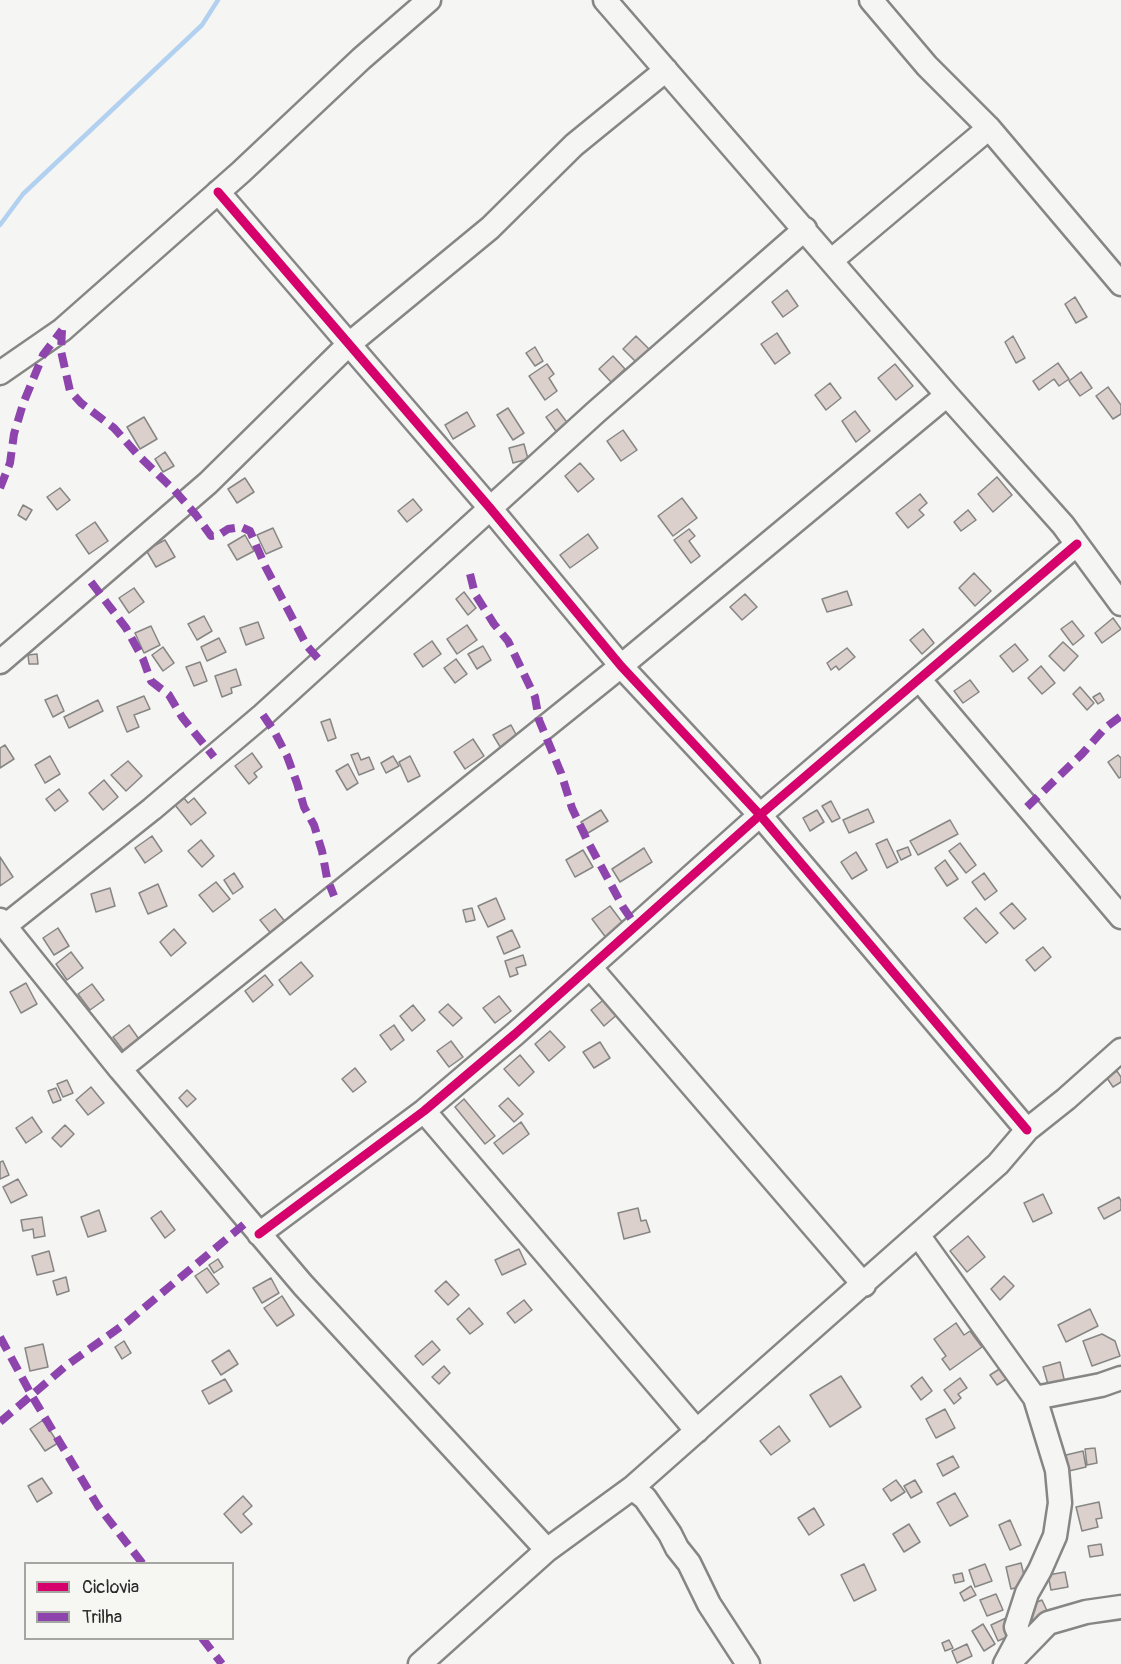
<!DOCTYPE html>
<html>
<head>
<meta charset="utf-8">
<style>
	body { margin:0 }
	#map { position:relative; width:1121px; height:1664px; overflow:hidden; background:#f5f5f3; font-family:Pangolin,sans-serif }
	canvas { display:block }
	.legend { position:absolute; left:24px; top:1562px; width:210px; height:78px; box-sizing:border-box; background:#f6f6f2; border:2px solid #a5a5a2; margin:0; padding:8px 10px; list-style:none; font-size:18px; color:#2b2b2b }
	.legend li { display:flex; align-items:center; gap:12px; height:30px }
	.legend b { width:30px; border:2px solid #a5a5a2 }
</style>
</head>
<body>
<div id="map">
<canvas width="1121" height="1664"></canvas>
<ul class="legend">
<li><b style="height:8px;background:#d6006c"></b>Ciclovia</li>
<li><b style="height:8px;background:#8e44ad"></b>Trilha</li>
</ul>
</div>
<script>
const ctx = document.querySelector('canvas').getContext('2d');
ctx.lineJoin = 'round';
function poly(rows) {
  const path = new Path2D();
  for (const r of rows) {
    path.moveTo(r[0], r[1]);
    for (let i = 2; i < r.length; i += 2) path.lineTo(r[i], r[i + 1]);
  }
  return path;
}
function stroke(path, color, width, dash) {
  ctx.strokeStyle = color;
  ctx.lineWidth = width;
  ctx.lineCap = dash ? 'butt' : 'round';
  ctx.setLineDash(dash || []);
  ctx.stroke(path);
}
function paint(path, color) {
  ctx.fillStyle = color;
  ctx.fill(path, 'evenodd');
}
const stream = poly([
	[0,225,23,194,202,25,218,0]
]);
const building = poly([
	[787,290,798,306,783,317,772,302,787,290],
	[1075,297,1087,317,1076,323,1065,304,1075,297],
	[777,333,790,353,775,364,761,344,777,333],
	[636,336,650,350,637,363,623,349,636,336],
	[1013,336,1025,358,1016,363,1005,342,1013,336],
	[535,347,543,361,535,366,526,353,535,347],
	[613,356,625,369,611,382,599,369,613,356],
	[1058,363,1069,379,1059,386,1054,379,1039,390,1033,381,1058,363],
	[547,364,554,374,549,378,557,391,545,400,529,376,547,364],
	[895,364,913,386,896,400,878,378,895,364],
	[1081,372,1092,388,1080,396,1069,381,1081,372],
	[830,383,841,398,826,410,815,395,830,383],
	[1108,387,1121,405,1121,414,1113,419,1096,396,1108,387],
	[508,408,524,433,513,440,497,415,508,408],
	[557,409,569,425,558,434,546,417,557,409],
	[855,411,870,431,856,442,842,421,855,411],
	[467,412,475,426,453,439,445,425,467,412],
	[144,417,157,439,140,449,127,427,144,417],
	[623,430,637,450,621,461,607,441,623,430],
	[524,444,528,459,513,463,509,448,524,444],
	[165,452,174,466,163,472,155,459,165,452],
	[580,463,594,479,578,492,565,476,580,463],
	[997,477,1012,495,993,512,978,494,997,477],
	[245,478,254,492,237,503,228,489,245,478],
	[60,488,70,500,57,510,47,497,60,488],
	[920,494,927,503,919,510,924,515,908,528,896,513,920,494],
	[682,498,697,518,673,536,658,516,682,498],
	[413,499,422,510,407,522,398,511,413,499],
	[23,505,32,510,26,520,18,515,23,505],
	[968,510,976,520,961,531,954,522,968,510],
	[95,522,108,541,89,554,76,535,95,522],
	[273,528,282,547,266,554,257,535,273,528],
	[689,529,695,536,689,541,700,556,691,563,674,540,689,529],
	[588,534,598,548,570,568,560,555,588,534],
	[245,535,254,551,237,560,228,545,245,535],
	[165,540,175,557,156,567,146,550,165,540],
	[974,573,991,591,975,606,959,588,974,573],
	[134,588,144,602,129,613,119,598,134,588],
	[847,591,852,605,827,612,822,599,847,591],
	[464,592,476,608,468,615,456,599,464,592],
	[745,594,757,607,742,620,730,607,745,594],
	[204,616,212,631,197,640,188,624,204,616],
	[1113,618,1121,629,1102,643,1095,633,1113,618],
	[1072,621,1084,636,1073,645,1061,629,1072,621],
	[258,622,264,638,246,645,240,628,258,622],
	[467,625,477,640,457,654,447,639,467,625],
	[151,626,160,645,144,653,135,633,151,626],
	[923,629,934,643,922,654,910,640,923,629],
	[219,638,226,652,207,661,201,647,219,638],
	[432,641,441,654,423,667,414,654,432,641],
	[1063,642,1078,656,1064,671,1049,656,1063,642],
	[1015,644,1028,660,1013,672,1000,656,1015,644],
	[483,646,491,660,477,669,468,654,483,646],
	[163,647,174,663,163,671,152,655,163,647],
	[847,648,855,657,839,670,836,666,831,670,827,663,847,648],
	[37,654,38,664,29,664,28,655,37,654],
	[456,659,467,674,455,683,444,668,456,659],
	[200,662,207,681,194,686,186,667,200,662],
	[1041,666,1055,683,1042,694,1028,678,1041,666],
	[236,669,241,685,231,688,232,693,222,697,215,676,236,669],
	[970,680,979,692,963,703,954,691,970,680],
	[1080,687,1094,703,1087,710,1073,694,1080,687],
	[1100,693,1104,700,1098,704,1093,697,1100,693],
	[57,695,64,711,53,717,45,700,57,695],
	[144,696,150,709,134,715,139,727,127,732,117,707,144,696],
	[98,700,103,711,69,728,64,717,98,700],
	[330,719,336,738,328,741,321,722,330,719],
	[511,725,519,740,502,750,493,735,511,725],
	[473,739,484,756,465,769,454,752,473,739],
	[5,745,14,759,0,768,0,748,5,745],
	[252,753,262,767,254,773,257,777,249,784,235,766,252,753],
	[358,753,361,760,369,757,374,769,359,775,351,755,358,753],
	[1118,755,1121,758,1121,777,1119,778,1108,762,1118,755],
	[50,756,60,774,45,783,35,765,50,756],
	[393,756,399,766,386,773,381,763,393,756],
	[410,756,420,776,408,782,399,762,410,756],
	[128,761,142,776,126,791,111,775,128,761],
	[348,764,358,783,347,790,336,771,348,764],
	[104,780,118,797,103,810,89,793,104,780],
	[59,789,68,801,55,811,46,799,59,789],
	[184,798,188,803,194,798,206,813,191,825,175,805,184,798],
	[831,801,840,818,832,822,822,806,831,801],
	[868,809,874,822,849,833,843,820,868,809],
	[601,810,608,821,588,833,581,822,601,810],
	[817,810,824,822,810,831,803,818,817,810],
	[950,820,958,834,918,855,910,841,950,820],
	[152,836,162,851,145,863,135,848,152,836],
	[887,839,898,862,887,868,876,844,887,839],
	[201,840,214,856,202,867,188,851,201,840],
	[960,843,976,865,966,873,949,851,960,843],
	[908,847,911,855,901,860,897,851,908,847],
	[644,848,652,862,620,882,612,869,644,848],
	[583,850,593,867,575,877,566,860,583,850],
	[856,852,867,870,852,879,841,862,856,852],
	[0,857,13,877,0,886,0,857],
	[945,860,958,879,947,886,935,868,945,860],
	[234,873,243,887,233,894,224,880,234,873],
	[984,873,997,891,985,900,972,882,984,873],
	[216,882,230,899,213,912,199,895,216,882],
	[158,884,167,906,148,914,139,893,158,884],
	[110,888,115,906,96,912,91,894,110,888],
	[496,898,505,919,488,927,478,906,496,898],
	[1012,903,1026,919,1014,929,1000,913,1012,903],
	[610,906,625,926,607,939,592,919,610,906],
	[472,908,475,920,466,922,463,910,472,908],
	[976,908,998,933,986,943,964,918,976,908],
	[275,909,287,924,273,936,260,920,275,909],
	[58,928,69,946,54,955,43,938,58,928],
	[174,929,186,943,171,956,160,942,174,929],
	[512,930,520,947,504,954,497,937,512,930],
	[1043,947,1051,957,1035,971,1026,960,1043,947],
	[71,952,83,968,67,980,56,964,71,952],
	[523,955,526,965,516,968,518,974,510,977,505,961,523,955],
	[301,962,313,976,290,995,279,980,301,962],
	[265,975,273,985,253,1002,245,991,265,975],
	[26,983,37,1004,21,1013,10,992,26,983],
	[92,984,104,1000,90,1010,78,994,92,984],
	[499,996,511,1011,495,1023,483,1008,499,996],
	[607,997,619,1013,604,1026,591,1010,607,997],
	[448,1004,462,1018,453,1026,439,1012,448,1004],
	[413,1005,425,1020,412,1031,400,1016,413,1005],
	[129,1025,141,1042,125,1053,113,1037,129,1025],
	[394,1025,404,1040,391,1050,380,1035,394,1025],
	[550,1031,565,1047,549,1061,535,1044,550,1031],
	[451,1041,463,1057,449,1067,437,1051,451,1041],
	[600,1042,610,1058,594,1068,583,1052,600,1042],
	[520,1055,534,1072,519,1086,504,1069,520,1055],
	[355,1068,366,1082,353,1092,342,1079,355,1068],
	[1117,1071,1121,1077,1121,1082,1113,1087,1107,1078,1117,1071],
	[67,1080,73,1093,63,1097,57,1084,67,1080],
	[91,1087,104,1103,88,1115,76,1100,91,1087],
	[56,1088,61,1100,53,1103,48,1091,56,1088],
	[187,1090,196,1099,187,1107,179,1098,187,1090],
	[508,1098,523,1114,514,1122,499,1106,508,1098],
	[464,1099,495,1136,485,1144,455,1107,464,1099],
	[32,1117,42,1132,26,1143,16,1128,32,1117],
	[521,1122,529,1134,503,1154,494,1143,521,1122],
	[65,1125,74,1134,61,1147,52,1138,65,1125],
	[3,1161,9,1175,0,1179,0,1162,3,1161],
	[18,1179,27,1195,11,1203,3,1187,18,1179],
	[1043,1194,1052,1213,1033,1222,1024,1203,1043,1194],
	[1119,1197,1121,1201,1121,1210,1104,1219,1098,1208,1119,1197],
	[638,1208,641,1221,646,1220,650,1232,624,1239,618,1213,638,1208],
	[99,1210,106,1231,88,1237,81,1217,99,1210],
	[161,1211,175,1230,165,1238,151,1218,161,1211],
	[42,1217,45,1236,34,1238,33,1229,23,1231,21,1220,42,1217],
	[968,1236,985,1257,967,1272,950,1251,968,1236],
	[519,1249,526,1264,502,1275,495,1260,519,1249],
	[49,1251,54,1271,37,1275,32,1256,49,1251],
	[218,1259,223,1267,214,1273,209,1265,218,1259],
	[207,1268,219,1284,207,1293,195,1276,207,1268],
	[1004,1276,1014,1286,1000,1300,991,1289,1004,1276],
	[66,1277,69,1291,57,1295,53,1281,66,1277],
	[271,1278,279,1293,262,1303,253,1288,271,1278],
	[446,1281,459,1295,448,1305,435,1291,446,1281],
	[282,1296,294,1315,277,1326,264,1308,282,1296],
	[524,1300,532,1310,515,1323,507,1313,524,1300],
	[469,1308,483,1324,470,1334,457,1319,469,1308],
	[1090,1309,1098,1326,1066,1342,1058,1325,1090,1309],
	[956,1323,964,1335,970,1331,982,1347,950,1370,942,1359,946,1356,934,1339,956,1323],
	[1102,1334,1115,1341,1120,1356,1092,1366,1083,1341,1102,1334],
	[124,1341,131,1353,122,1359,115,1347,124,1341],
	[432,1341,440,1350,423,1365,415,1356,432,1341],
	[43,1344,48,1367,30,1371,25,1348,43,1344],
	[229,1350,238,1364,221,1375,212,1361,229,1350],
	[1060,1362,1065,1383,1049,1388,1043,1367,1060,1362],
	[444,1366,450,1373,439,1384,432,1377,444,1366],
	[1001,1368,1008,1378,997,1385,990,1375,1001,1368],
	[841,1376,861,1407,830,1427,810,1395,841,1376],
	[922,1377,932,1391,921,1400,911,1386,922,1377],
	[960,1378,967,1388,958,1394,961,1398,954,1404,944,1390,960,1378],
	[225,1379,232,1391,209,1404,202,1391,225,1379],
	[945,1409,955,1428,936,1438,926,1419,945,1409],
	[43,1420,58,1443,45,1451,30,1429,43,1420],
	[779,1426,790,1441,771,1455,760,1441,779,1426],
	[1095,1448,1097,1463,1087,1465,1085,1449,1095,1448],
	[1083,1451,1086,1467,1069,1471,1066,1455,1083,1451],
	[953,1456,959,1467,943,1476,937,1464,953,1456],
	[42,1478,52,1493,37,1502,28,1486,42,1478],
	[896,1480,905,1492,891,1501,883,1489,896,1480],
	[915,1480,922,1492,911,1498,904,1486,915,1480],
	[955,1493,968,1516,950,1526,937,1503,955,1493],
	[243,1496,252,1506,243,1514,252,1524,241,1533,224,1514,243,1496],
	[1099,1502,1102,1518,1096,1519,1098,1527,1082,1531,1076,1507,1099,1502],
	[814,1508,824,1525,809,1535,798,1518,814,1508],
	[1010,1520,1021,1545,1010,1550,999,1525,1010,1520],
	[909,1524,920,1542,904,1552,893,1534,909,1524],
	[1101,1544,1103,1555,1090,1557,1088,1546,1101,1544],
	[1021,1563,1025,1579,1021,1580,1023,1586,1011,1589,1006,1567,1021,1563],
	[864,1564,876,1590,854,1601,841,1575,864,1564],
	[985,1564,992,1581,975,1587,969,1570,985,1564],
	[1065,1572,1068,1587,1051,1590,1048,1575,1065,1572],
	[962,1573,964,1581,955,1583,953,1575,962,1573],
	[971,1586,976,1595,964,1601,960,1593,971,1586],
	[996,1594,1003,1610,987,1616,980,1600,996,1594],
	[1042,1600,1049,1615,1032,1623,1025,1607,1042,1600],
	[1006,1618,1013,1634,998,1641,991,1625,1006,1618],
	[983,1624,995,1644,984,1651,972,1631,983,1624],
	[949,1640,953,1648,945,1651,942,1643,949,1640],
	[967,1644,972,1656,957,1663,952,1651,967,1644]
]);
const minor = poly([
	[605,0,947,395,1063,525,1121,604],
	[871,0,927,66,989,128,1121,284],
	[218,192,490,508,621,666,760,815,1027,1130],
	[832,260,989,128],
	[0,373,62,330,241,172,361,59,429,0],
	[0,662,208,483,348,345,490,228,574,145,666,70],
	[919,679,1121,917],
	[0,920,120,1069,303,1285,547,1550],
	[5,926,152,809,263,715,596,412,805,229],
	[590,967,864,1285],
	[120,1069,621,666,947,395],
	[424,1111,697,1431],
	[259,1234,424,1111,515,1034,760,815,1077,544],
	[918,1235,1035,1398,1057,1470,1060,1503,1055,1536,1040,1570,1027,1593,1016,1627,1020,1636,1005,1664],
	[1035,1398,1101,1385,1121,1378],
	[632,1488,645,1498,670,1534,677,1548,689,1563,709,1604,748,1664],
	[1016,1656,1048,1623,1086,1612,1121,1607],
	[420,1664,547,1550,632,1488,998,1164,1027,1130,1066,1099,1121,1050]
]);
const quiet = poly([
	[62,330,61,351,70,391,81,403,114,428,137,454,174,490,196,515,211,536,219,535,228,529,241,527,250,531,265,566,307,646,321,662],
	[0,488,10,463,14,434,23,404,43,355,62,330],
	[470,574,475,594,494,624,508,641,535,697,539,720,561,773,572,808,587,840,623,907,636,926],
	[91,582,126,628,143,659,151,681,169,695,182,717,214,757],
	[263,715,274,731,287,756,297,783,304,807,314,825,322,851,327,878,334,896],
	[1027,807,1082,754,1105,728,1121,716],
	[0,1337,32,1396,98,1506,143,1564],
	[0,1422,67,1365,126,1323,248,1221],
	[202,1638,222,1664]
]);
const cycleway = poly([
	[218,192,490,508,621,666,760,815,1027,1130],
	[259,1234,424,1111,515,1034,760,815,1077,544]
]);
stroke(stream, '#b2d1f0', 4.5);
paint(building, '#dbd0cb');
stroke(building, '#868685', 1.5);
stroke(minor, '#868685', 27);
stroke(minor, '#f5f5f3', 22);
stroke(quiet, '#8e44ad', 8, [15, 8]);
stroke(cycleway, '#d6006c', 9);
</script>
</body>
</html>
